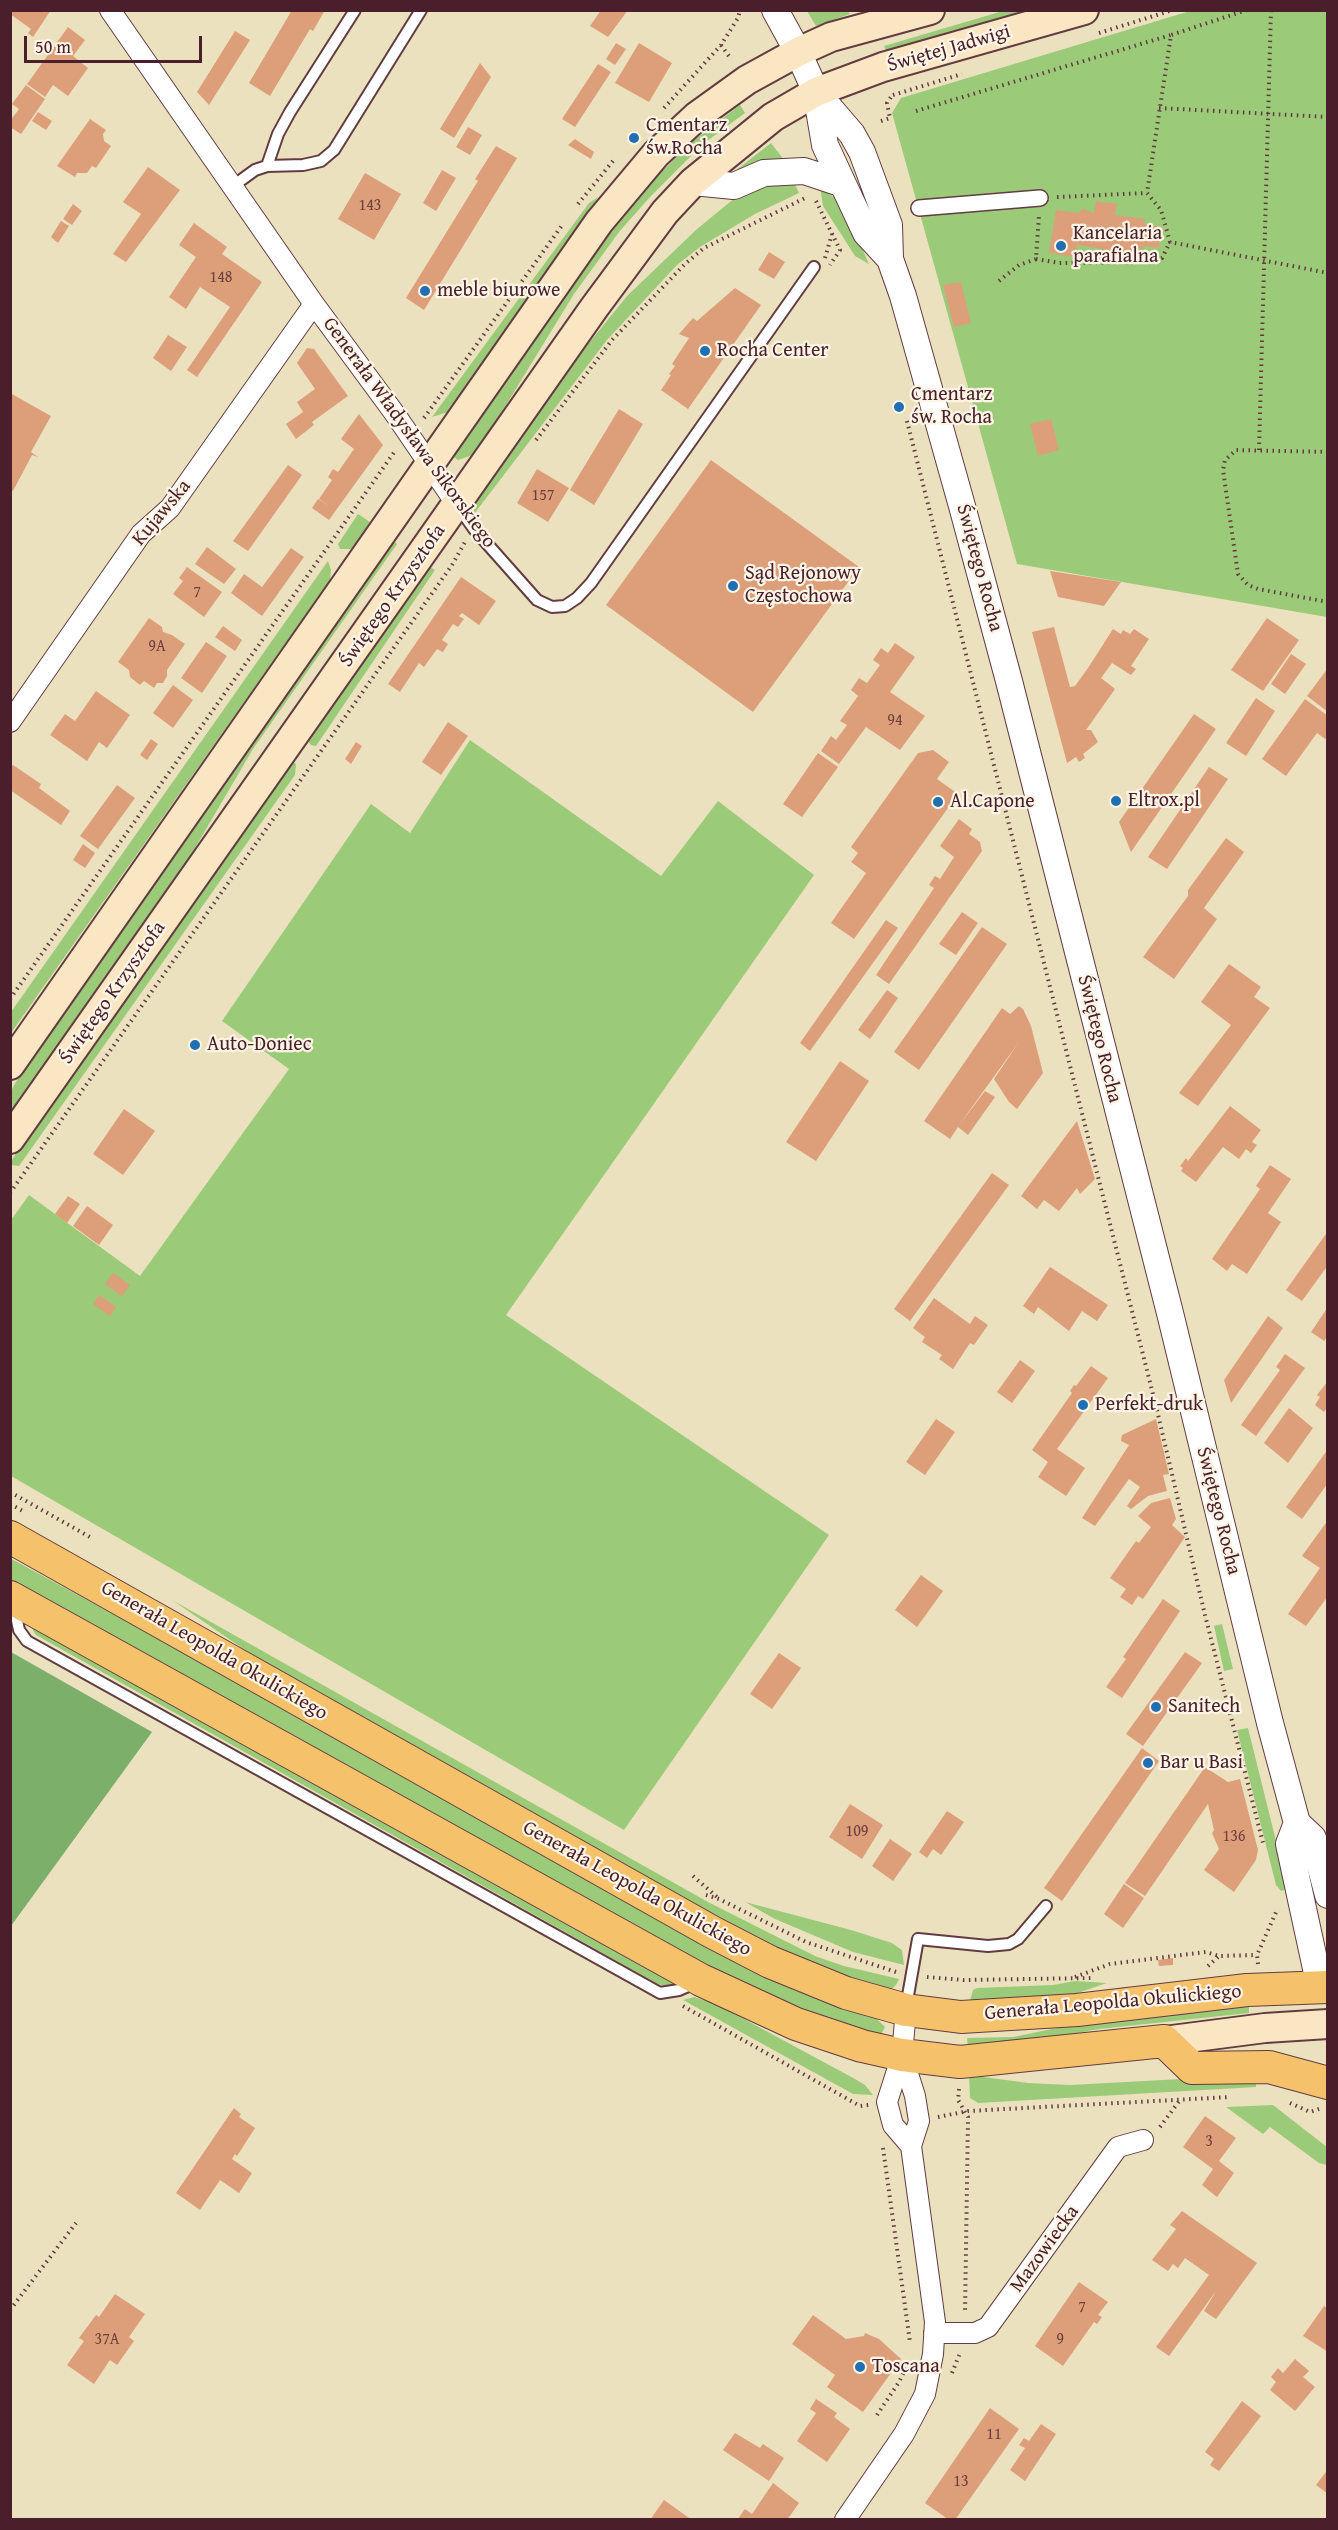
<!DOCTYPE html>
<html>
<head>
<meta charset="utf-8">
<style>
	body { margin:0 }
	#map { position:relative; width:1338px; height:2530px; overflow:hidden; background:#ece1bf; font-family:"Gentium Book Plus",serif }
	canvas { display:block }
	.frame { position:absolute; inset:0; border:12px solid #4a1f2b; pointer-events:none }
	.scale { position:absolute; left:24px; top:36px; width:178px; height:27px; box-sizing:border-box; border:3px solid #4a1f2b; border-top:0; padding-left:8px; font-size:18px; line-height:21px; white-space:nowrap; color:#4a1f2b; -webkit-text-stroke:4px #fcf5e5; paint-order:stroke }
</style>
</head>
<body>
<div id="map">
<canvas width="1338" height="2530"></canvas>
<div class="frame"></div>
<div class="scale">50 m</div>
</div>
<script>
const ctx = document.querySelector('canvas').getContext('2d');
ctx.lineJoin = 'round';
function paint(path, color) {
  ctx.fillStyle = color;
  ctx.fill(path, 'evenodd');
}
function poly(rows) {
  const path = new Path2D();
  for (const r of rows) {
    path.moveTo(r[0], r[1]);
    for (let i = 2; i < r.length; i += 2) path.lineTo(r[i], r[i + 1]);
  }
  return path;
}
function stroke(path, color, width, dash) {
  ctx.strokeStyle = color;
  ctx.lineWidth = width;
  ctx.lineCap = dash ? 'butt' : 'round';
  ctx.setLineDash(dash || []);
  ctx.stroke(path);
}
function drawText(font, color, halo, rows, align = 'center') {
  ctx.font = font + ' "Gentium Book Plus",serif';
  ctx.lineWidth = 4.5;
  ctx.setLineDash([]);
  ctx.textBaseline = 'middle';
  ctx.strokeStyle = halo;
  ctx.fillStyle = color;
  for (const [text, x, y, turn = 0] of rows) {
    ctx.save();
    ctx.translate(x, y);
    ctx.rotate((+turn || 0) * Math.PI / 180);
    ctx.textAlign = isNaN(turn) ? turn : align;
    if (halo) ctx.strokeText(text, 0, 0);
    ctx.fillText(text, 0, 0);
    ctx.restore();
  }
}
const green = poly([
	[807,11,848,11,850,14,816,26],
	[1003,11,1037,11,888,55,884,46],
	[1190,11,1327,11,1327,617,1017,564,892,113,901,98],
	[740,105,745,113,703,144,650,197,619,232,574,294,476,454,458,460,451,455,587,261,646,187,693,141],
	[771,143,785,161,733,174,735,171],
	[793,180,799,193,755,214,700,247,677,265,607,340,474,514,473,504,572,364,627,296,697,229,741,193,752,188],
	[820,186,837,200,848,217,869,264,855,256,823,206],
	[598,197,582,224,448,412,432,417,589,203],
	[358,514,370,522,353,549,340,549,338,544],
	[391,538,397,544,253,749,185,865,11,1116,11,1091,31,1054],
	[328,561,331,570,330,580,11,1033,11,1012],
	[430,567,435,570,316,746,311,745,307,740],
	[470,740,661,876,718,801,814,875,506,1315,829,1535,624,1830,11,1476,11,1220,29,1195,140,1276,289,1069,222,1021,371,804,410,833],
	[292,761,296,764,295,775,19,1166,11,1165,11,1161],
	[10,1558,812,1995,877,2019,885,2027,881,2035,864,2036,733,1981,11,1582],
	[172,1600,708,1902,815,1956,844,1966,899,1979,896,1985,892,1989,883,1989,815,1966,733,1927,267,1665],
	[1222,1624,1233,1669,1224,1671,1214,1626],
	[31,1627,41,1629,678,1981,668,1987,658,1984,36,1635],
	[1248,1728,1288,1889,1281,1891,1276,1885,1237,1730],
	[745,1902,851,1930,892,1943,902,1950,904,1965,853,1952,775,1919],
	[1075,1981,1107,1983,1057,2000,970,2001,973,1990,977,1988,1053,1985],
	[694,1997,718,2005,855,2079,865,2085,873,2095,853,2094,683,2000],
	[1249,2005,1249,2013,1099,2029,1020,2044,968,2048,967,2038,1013,2037,1081,2023],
	[969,2075,1028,2083,1070,2085,1256,2075,1256,2087,978,2103,970,2098],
	[1273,2105,1327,2147,1327,2165,1319,2163,1270,2127,1263,2134,1226,2107]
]);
const forest = poly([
	[11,1652,152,1732,11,1926]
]);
const building = poly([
	[10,10,51,10,33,37,28,33,31,29,10,14],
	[292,10,325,10,313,31,310,29,270,96,249,83],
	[601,10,628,10,608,37,590,26],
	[68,27,85,40,73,56,88,68,68,96,53,85,45,97,27,84],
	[235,31,250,40,209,105,197,92],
	[616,43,626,49,615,65,606,59],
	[639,43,672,63,649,102,615,83],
	[480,63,491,77,454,138,440,129],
	[598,64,611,72,575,127,562,119],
	[26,85,45,99,21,134,10,127,10,121,19,109,12,104],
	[38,112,52,121,46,130,32,121],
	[90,119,106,130,103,134,104,141,111,146,96,168,92,166,87,173,77,173,75,177,57,166],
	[468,127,482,135,470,155,456,147],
	[575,139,594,152,591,159,568,145],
	[496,146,517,158,424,310,406,298,478,181,475,179],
	[148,167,180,190,126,262,113,254,141,214,123,202],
	[442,170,456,178,436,211,423,203],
	[365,173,401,194,374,240,338,219],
	[1096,201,1117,204,1115,215,1145,219,1144,224,1162,227,1159,248,1143,246,1141,256,1077,245,1075,257,1049,253,1056,210,1078,213,1083,209,1094,213],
	[73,204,82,211,72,225,63,219],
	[61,221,69,226,58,243,51,237],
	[194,223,227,247,222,254,262,282,197,377,187,370,230,307,200,287,186,309,169,297,196,257,179,245],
	[769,252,785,262,774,279,758,270],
	[961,282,971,323,954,327,943,285],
	[735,288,761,305,688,409,661,390,671,375,669,374,675,366,672,364,689,338,679,334,693,318,697,321],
	[168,335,187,347,171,371,153,358],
	[307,348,314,349,348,396,312,422,314,425,296,439,286,424,303,412,297,402,315,389,297,363],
	[10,393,51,416,31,452,38,457,32,455,13,491,10,489],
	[619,409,643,424,594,505,570,490],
	[359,414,383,445,329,520,312,508,318,499,329,506,319,499,332,480,328,477,333,469,338,472,354,449,341,439],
	[1051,419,1059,450,1038,456,1030,424],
	[711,460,859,567,753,712,606,605],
	[288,465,302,475,248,551,233,541],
	[537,469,569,488,548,522,517,503],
	[207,547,236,569,224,584,195,564],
	[291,548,304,557,262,616,231,593,244,574,262,587],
	[187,567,222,592,204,617,173,594,183,581,179,578],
	[1050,571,1121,582,1104,606,1058,597],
	[461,577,496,601,479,625,462,613,459,616,464,619,458,627,453,624,442,640,448,644,443,652,437,649,424,667,419,663,400,692,388,684],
	[149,618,162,627,163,632,172,635,185,644,167,670,167,676,163,683,157,683,154,688,144,681,140,685,130,677,129,670,118,662],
	[1267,618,1299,640,1263,691,1231,670],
	[223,626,242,640,235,651,215,637],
	[1054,627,1070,687,1075,686,1088,668,1113,629,1121,634,1123,630,1130,634,1134,629,1149,639,1131,666,1136,669,1131,675,1112,663,1101,678,1115,689,1086,730,1091,730,1098,742,1083,754,1085,758,1079,762,1076,757,1067,763,1032,632],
	[206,642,227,656,202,693,181,678],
	[895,643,915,657,890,692,925,716,900,750,866,727,839,764,821,751,831,736,836,740,847,725,840,721,858,696,851,690,859,678,867,683,880,665,873,660,881,648,888,653],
	[1291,654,1306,664,1285,694,1271,684],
	[1328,668,1328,712,1307,696],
	[173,685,193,700,173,728,153,713],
	[96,691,130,715,107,748,99,742,87,761,50,735,65,714,75,721],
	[1256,698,1275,711,1246,756,1226,743],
	[1305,699,1328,716,1328,735,1325,739,1317,733,1286,776,1262,759],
	[1194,714,1216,729,1131,852,1119,822],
	[448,722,468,736,441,775,422,762],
	[151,739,158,744,147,760,140,755],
	[356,742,362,746,351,764,345,759],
	[933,750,949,762,937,779,958,794,854,939,831,923,866,873,851,862,858,853,851,847,918,753],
	[818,753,838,767,802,817,783,804],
	[13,765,41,784,39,788,70,811,61,825,10,790,10,769],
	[1209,767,1228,779,1167,869,1148,857],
	[117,785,135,798,98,849,80,836],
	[959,819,972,829,969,834,980,842,982,851,889,984,876,975,934,888,929,885,935,876,940,879,954,857,940,846],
	[1226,838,1244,852,1204,908,1217,919,1174,979,1143,957,1188,896,1188,890],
	[83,844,95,853,85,868,73,860],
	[962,912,978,923,956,955,939,944],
	[886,920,898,928,810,1051,800,1043],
	[982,927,1007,944,919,1070,894,1052],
	[1229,964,1261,987,1254,997,1270,1008,1198,1106,1179,1093,1231,1025,1201,1002],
	[887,990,898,998,870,1039,858,1030],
	[1019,1006,1023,1009,1031,1026,1043,1073,1017,1109,1009,1102,994,1079,1019,1042,959,1125,985,1091,995,1097,968,1135,958,1127,950,1139,924,1121,1002,1008,1010,1014],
	[840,1061,869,1081,816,1161,786,1142],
	[1230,1106,1261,1130,1252,1142,1257,1145,1251,1153,1246,1149,1239,1159,1223,1147,1196,1182,1181,1171,1183,1168,1180,1166,1186,1158,1188,1161],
	[124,1109,155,1131,123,1175,93,1154],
	[1077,1121,1095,1179,1080,1194,1077,1188,1059,1211,1044,1200,1037,1209,1021,1196],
	[1270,1165,1291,1179,1268,1213,1281,1222,1247,1274,1232,1264,1227,1271,1212,1259,1260,1189,1256,1186],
	[992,1173,1009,1185,910,1321,894,1309],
	[68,1196,80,1204,67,1223,55,1214],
	[87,1206,113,1225,99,1245,73,1226],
	[1328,1231,1328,1265,1302,1301,1286,1290],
	[1050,1267,1108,1305,1097,1321,1082,1311,1069,1331,1038,1307,1034,1314,1023,1306],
	[113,1273,130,1285,122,1296,105,1284],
	[99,1295,116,1307,110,1316,93,1304],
	[934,1298,970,1324,975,1316,988,1325,974,1345,970,1343,953,1369,939,1359,942,1355,922,1342,925,1337,913,1328],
	[1328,1307,1328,1336,1324,1341,1311,1332],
	[1268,1316,1283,1328,1231,1403,1224,1380],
	[1285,1354,1305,1368,1256,1436,1241,1425,1280,1370,1276,1367],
	[1020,1360,1035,1371,1012,1403,997,1392],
	[1091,1366,1108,1378,1057,1449,1085,1468,1066,1496,1038,1477,1048,1462,1032,1450,1072,1393,1070,1391,1074,1385,1076,1386],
	[1328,1381,1328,1406,1324,1412,1315,1405,1320,1397,1317,1395],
	[1289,1408,1313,1428,1288,1463,1264,1443],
	[936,1419,955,1432,925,1475,906,1462],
	[1156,1419,1169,1474,1163,1475,1167,1491,1148,1496,1131,1509,1127,1506,1140,1487,1129,1479,1095,1526,1082,1518,1129,1445,1121,1441,1122,1435],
	[1328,1449,1328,1483,1302,1519,1286,1507],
	[1170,1498,1176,1519,1172,1525,1185,1537,1143,1599,1138,1596,1132,1605,1120,1597,1126,1589,1110,1578,1136,1541,1139,1543,1151,1527,1138,1516,1151,1503],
	[1328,1520,1328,1596,1306,1626,1288,1614,1320,1568,1302,1556],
	[921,1575,943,1591,917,1627,895,1610],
	[1163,1599,1180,1611,1122,1698,1106,1687,1126,1659,1123,1657],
	[1185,1652,1202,1663,1143,1746,1126,1734],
	[779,1653,801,1668,772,1709,750,1694],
	[1142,1748,1159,1761,1062,1901,1044,1888],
	[1205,1767,1228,1782,1240,1779,1258,1850,1256,1860,1234,1892,1204,1870,1219,1849,1212,1833,1214,1830,1208,1804,1145,1896,1125,1883],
	[850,1804,883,1825,862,1859,829,1837],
	[947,1811,964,1822,941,1855,933,1849,927,1858,919,1852],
	[890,1839,912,1854,893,1881,872,1866],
	[1124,1884,1144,1898,1123,1928,1104,1914],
	[1173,1958,1173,1965,1159,1966,1158,1960],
	[234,2108,241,2114,239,2117,255,2128,237,2156,235,2154,232,2159,252,2173,239,2193,220,2180,200,2210,176,2193],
	[1205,2116,1236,2138,1219,2161,1234,2173,1217,2197,1202,2185,1213,2169,1183,2147],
	[1182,2211,1257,2263,1216,2319,1204,2311,1216,2291,1169,2356,1156,2347,1209,2275,1185,2258,1178,2268,1173,2264,1168,2271,1152,2260,1176,2229,1170,2225],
	[1079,2282,1108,2302,1098,2315,1102,2317,1097,2324,1094,2322,1063,2366,1035,2346],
	[115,2294,145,2314,129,2337,134,2341,117,2365,110,2360,94,2384,67,2365,84,2341,79,2338,96,2315,99,2317],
	[1324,2306,1328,2309,1328,2352,1303,2336],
	[813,2315,846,2339,864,2336,865,2333,879,2339,901,2359,863,2412,827,2387,835,2375,792,2344],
	[1295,2359,1309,2371,1303,2377,1315,2387,1295,2411,1270,2390,1276,2382,1271,2377,1278,2368,1283,2373],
	[816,2399,837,2413,834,2417,850,2429,827,2462,797,2441,816,2413,810,2409],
	[1242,2401,1261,2416,1219,2471,1210,2465,1214,2459,1205,2452],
	[990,2408,1019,2429,955,2520,949,2520,925,2503],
	[1041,2424,1056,2434,1025,2481,1010,2470,1025,2448,1019,2445,1024,2438,1029,2441],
	[735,2433,760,2448,763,2444,784,2458,769,2481,723,2450],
	[1328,2469,1328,2494,1316,2485],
	[773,2483,799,2503,787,2520,737,2520,745,2509,752,2514],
	[664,2500,692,2520,650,2520]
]);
const path = poly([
	[1247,10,1171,35,1147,193,1161,210,1170,242,1328,273],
	[1099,33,1173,10],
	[721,45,731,59],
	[893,95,962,74],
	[664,108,721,45,738,18,740,10],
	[1159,108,1328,117],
	[916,111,1171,35],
	[881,121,890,118,887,103,893,94],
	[1057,197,1147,193],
	[816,201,840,250,830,265],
	[578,204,613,161],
	[825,258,832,234],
	[1036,259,1059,263,1143,262,1162,258,1170,242],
	[999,281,1019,265,1036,259,1039,215],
	[424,418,563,224],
	[907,421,1156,1406,1205,1615,1263,1843],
	[536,440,612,340,685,264,704,248,807,197],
	[1259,450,1271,10],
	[1328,452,1236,450,1225,460,1223,470,1238,574,1248,585,1258,589,1328,602],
	[10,999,395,451],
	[10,1193,452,565,465,542],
	[10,1492,90,1537],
	[10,1504,23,1511],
	[693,1876,717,1897],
	[706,1895,719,1899,806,1942,896,1972],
	[1258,1964,1257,1955,1277,1910],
	[1208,1966,1219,1956],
	[927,1977,963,1980,1091,1978],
	[1075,1977,1110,1964,1206,1952,1219,1956,1257,1955],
	[683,2006,860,2106,869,2105],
	[959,2089,958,2100,968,2117,965,2313],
	[1290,2103,1310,2112,1319,2109],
	[938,2117,968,2111,1230,2097],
	[1160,2127,1180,2100],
	[883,2148,910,2342],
	[10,2310,76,2223],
	[952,2373,960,2353],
	[877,2415,899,2382,908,2364]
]);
const service = poly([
	[267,166,278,134,290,112,355,10],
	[233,186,255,170,267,166,303,165,321,161,334,150,421,10],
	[457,505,474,529,537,600,552,607,565,606,577,598,591,583,814,267],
	[14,1606,19,1630,27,1641,660,1993,679,1990,695,1983],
	[906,2007,918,1939,988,1946,1009,1944,1018,1939,1046,1906]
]);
const pedestrian = poly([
	[919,208,1040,198]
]);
const minor = poly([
	[110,10,314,304,395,414,457,505],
	[10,722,141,534,170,508,314,304],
	[906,2010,902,2055,887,2102,893,2125,911,2146],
	[934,2333,975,2333,988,2327,1118,2147,1143,2140],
	[845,2520,904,2434,925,2394,933,2354,935,2322,911,2146,919,2121,915,2096,902,2055]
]);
const tertiary = poly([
	[775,10,798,52,816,92,825,145,843,184,866,233,890,259],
	[816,92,852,134,862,152,889,225,890,259,903,296,962,506,1009,681,1170,1313,1270,1723,1297,1823,1313,1838,1328,1895],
	[693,182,734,186,764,173,804,171,843,184],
	[1297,1823,1289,1844,1320,1987]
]);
const secondary = poly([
	[10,1065,599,222,656,154,697,116,747,80,798,52,831,37,930,10],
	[10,1139,594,308,665,212,693,182,773,117,816,92,883,67,1084,10],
	[1164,2041,1265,2028,1328,2024]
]);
const primary = poly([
	[10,1537,712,1932,770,1962,846,1993,906,2010,961,2017,1077,2010,1247,1990,1328,1987],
	[10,1597,701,1980,796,2024,862,2046,902,2055,960,2062,1164,2041,1192,2068,1269,2067,1328,2083]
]);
const markers = [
	[634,138,6,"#1f6fb2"],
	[1061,246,6,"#1f6fb2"],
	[425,291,6,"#1f6fb2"],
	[705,351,6,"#1f6fb2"],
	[899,407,6,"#1f6fb2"],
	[733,586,6,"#1f6fb2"],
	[1116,801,6,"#1f6fb2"],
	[938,802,6,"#1f6fb2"],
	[195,1045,6,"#1f6fb2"],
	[1083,1405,6,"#1f6fb2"],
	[1156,1707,6,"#1f6fb2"],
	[1148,1763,6,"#1f6fb2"],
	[860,2367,6,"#1f6fb2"]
];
const numberNames = [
	["143",370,206],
	["148",221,278],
	["157",543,496],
	["7",197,593],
	["9A",157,647],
	["94",895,721],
	["109",857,1832],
	["136",1234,1837],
	["3",1209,2142],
	["7",1082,2308],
	["37A",107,2340],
	["9",1060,2340],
	["11",994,2435],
	["13",961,2482]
];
const streetNames = [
	["Świętej Jadwigi",949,49,-16],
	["Generała Władysława Sikorskiego",409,433,54],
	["Kujawska",162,513,-50],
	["Świętego Rocha",979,568,75],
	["Świętego Krzysztofa",393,596,-55],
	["Świętego Krzysztofa",113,993,-55],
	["Świętego Rocha",1099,1039,76],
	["Świętego Rocha",1218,1511,76],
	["Generała Leopolda Okulickiego",214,1651,30],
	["Generała Leopolda Okulickiego",637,1889,29],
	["Generała Leopolda Okulickiego",1113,2003,-5],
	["Mazowiecka",1045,2249,-54]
];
const poiNames = [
	["Cmentarz",646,126],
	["św.Rocha",646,149],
	["Kancelaria",1073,234],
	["parafialna",1073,257],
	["meble biurowe",437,291],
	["Rocha Center",717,351],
	["Cmentarz",911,395],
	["św. Rocha",911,418],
	["Sąd Rejonowy",745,574],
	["Częstochowa",745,597],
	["Eltrox.pl",1128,801],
	["Al.Capone",950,802],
	["Auto-Doniec",207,1045],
	["Perfekt-druk",1095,1405],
	["Sanitech",1168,1707],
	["Bar u Basi",1160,1763],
	["Toscana",872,2367]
];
paint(green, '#9bcb79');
paint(forest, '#7caf69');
paint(building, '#dc9f7a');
stroke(service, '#623c41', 14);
stroke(pedestrian, '#623c41', 18);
stroke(minor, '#623c41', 22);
stroke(tertiary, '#623c41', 28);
stroke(secondary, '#623c41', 32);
stroke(primary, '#623c41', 34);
stroke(path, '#623c41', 4, [1.5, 4.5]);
stroke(service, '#fff', 10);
stroke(pedestrian, '#fff', 15);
stroke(minor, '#fff', 20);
stroke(tertiary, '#fff', 26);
stroke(secondary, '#fbe6c4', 28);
stroke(primary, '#f5c16b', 32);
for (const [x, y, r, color] of markers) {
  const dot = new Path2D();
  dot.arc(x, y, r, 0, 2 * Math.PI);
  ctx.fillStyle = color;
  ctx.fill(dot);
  stroke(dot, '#fcf5e5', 2);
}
drawText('16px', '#6e3f3f', null, numberNames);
drawText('20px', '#4a1f2b', '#fcf5e5', streetNames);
drawText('20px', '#4a1f2b', '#fcf5e5', poiNames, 'left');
</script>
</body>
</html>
